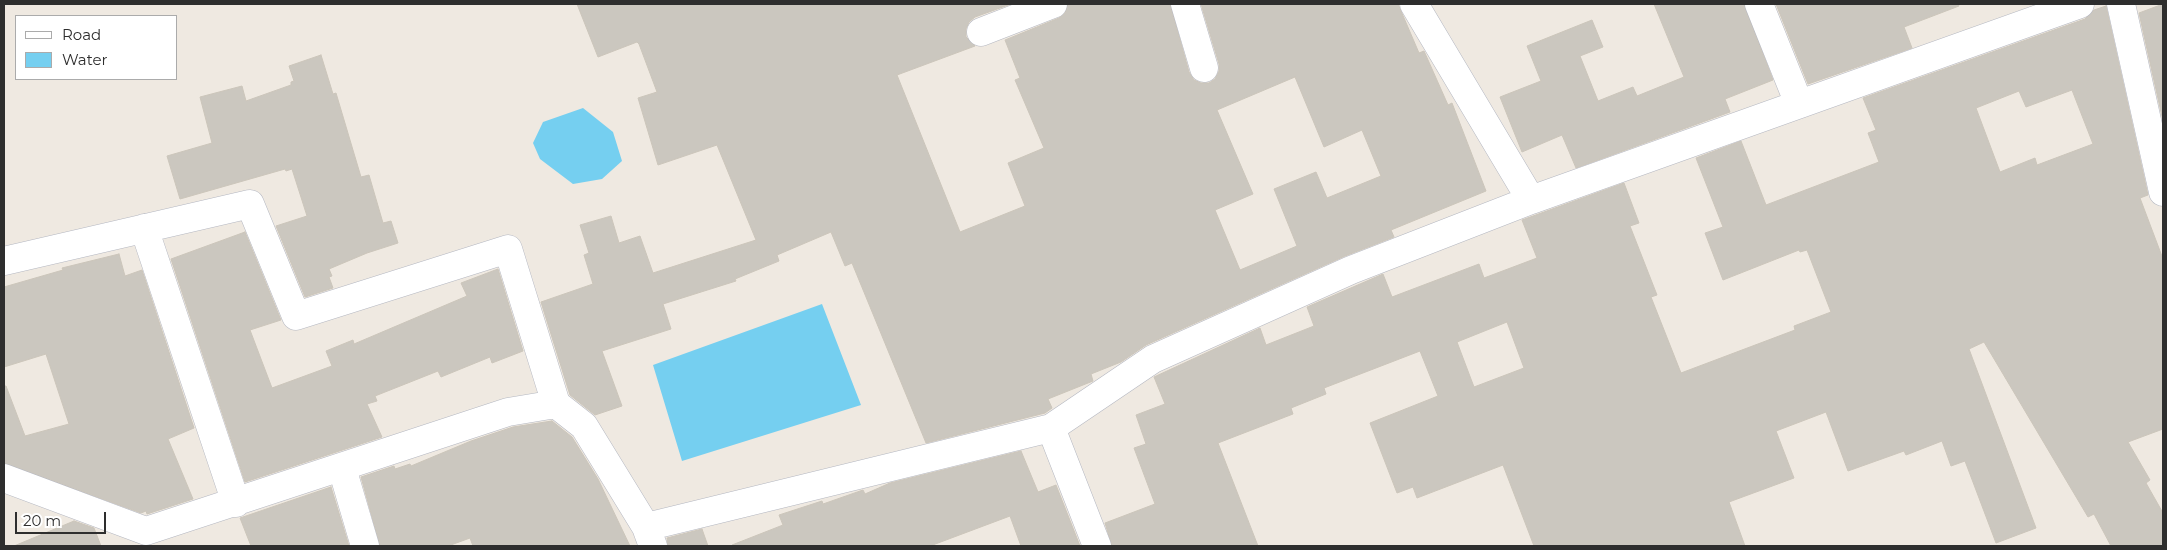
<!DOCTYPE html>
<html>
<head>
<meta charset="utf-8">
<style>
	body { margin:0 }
	#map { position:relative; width:2167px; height:550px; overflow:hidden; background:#efe9e1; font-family:Montserrat,sans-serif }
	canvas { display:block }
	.frame { position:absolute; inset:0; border:5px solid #2e2e2e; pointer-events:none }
	.legend { position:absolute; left:15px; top:15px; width:162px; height:65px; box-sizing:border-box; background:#fff; border:1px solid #ababab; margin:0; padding:6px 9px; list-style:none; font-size:15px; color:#2e2e2e }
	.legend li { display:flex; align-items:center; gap:10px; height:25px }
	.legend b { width:25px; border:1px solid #ababab }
	.scale { position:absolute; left:15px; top:512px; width:91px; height:22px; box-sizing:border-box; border:2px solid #2e2e2e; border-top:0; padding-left:6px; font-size:15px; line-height:18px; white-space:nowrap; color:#2e2e2e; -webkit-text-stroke:4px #fff; paint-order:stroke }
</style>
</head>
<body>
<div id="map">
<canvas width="2167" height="550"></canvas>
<div class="frame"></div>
<ul class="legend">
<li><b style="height:6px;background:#fff"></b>Road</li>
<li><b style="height:14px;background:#75cff0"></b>Water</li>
</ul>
<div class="scale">20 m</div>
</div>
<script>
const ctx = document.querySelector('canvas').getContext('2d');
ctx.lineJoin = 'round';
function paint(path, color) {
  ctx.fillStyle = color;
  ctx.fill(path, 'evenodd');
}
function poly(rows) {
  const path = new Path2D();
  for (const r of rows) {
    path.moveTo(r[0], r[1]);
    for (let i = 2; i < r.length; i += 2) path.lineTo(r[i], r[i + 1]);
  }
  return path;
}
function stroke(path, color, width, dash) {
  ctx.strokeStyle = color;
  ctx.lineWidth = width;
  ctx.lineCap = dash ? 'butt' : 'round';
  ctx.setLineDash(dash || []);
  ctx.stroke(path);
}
const water = poly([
	[583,108,613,132,622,161,602,179,573,184,540,159,533,143,543,122],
	[822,304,861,405,682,461,653,365]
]);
const building = poly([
	[577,4,1011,4,975,17,969,22,966,29,966,37,975,46,897,75,960,232,1025,206,1008,163,1044,148,1015,80,1020,78,1005,40,1059,18,1065,13,1068,4,1170,4,1189,72,1194,80,1201,83,1209,83,1215,79,1219,71,1219,64,1201,4,1398,4,1419,53,1424,51,1448,105,1452,103,1486,191,1391,230,1394,237,1345,256,1146,345,1121,362,1091,374,1093,381,1048,399,1052,408,1045,413,926,443,852,263,845,266,831,232,777,255,779,261,735,279,736,281,663,304,671,329,602,351,622,406,595,415,570,395,541,302,593,284,584,255,589,253,580,225,611,216,619,243,640,236,653,273,756,240,717,145,658,165,638,98,657,92,639,44,637,42,598,57,577,4],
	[1295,77,1324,147,1362,130,1381,176,1327,198,1316,172,1274,189,1297,246,1240,270,1215,210,1253,194,1217,110,1295,77],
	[1654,4,1744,4,1773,80,1725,99,1730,112,1576,168,1562,135,1522,152,1500,97,1541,81,1527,46,1592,20,1603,47,1580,56,1598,101,1633,87,1637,96,1684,77,1654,4],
	[1776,4,1958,4,1959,6,1904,27,1912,48,1808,84,1776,4],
	[2163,4,2163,121,2139,13,2163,4],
	[2106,6,2148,195,2140,198,2163,259,2163,429,2128,442,2150,480,2146,483,2163,513,2163,546,2111,546,2094,514,2088,517,1984,342,1969,349,2036,528,1996,543,1965,461,1951,466,1942,441,1906,455,1904,451,1848,471,1826,412,1776,431,1794,478,1729,502,1745,546,1534,546,1503,465,1417,498,1413,487,1397,493,1370,423,1438,396,1420,351,1324,388,1326,394,1291,408,1293,414,1218,443,1258,546,1112,546,1105,523,1155,504,1134,448,1146,444,1136,415,1165,404,1154,377,1260,328,1266,345,1314,326,1307,307,1383,274,1392,297,1479,264,1484,278,1537,258,1522,220,1624,183,1639,223,1630,226,1657,295,1651,297,1681,373,1795,330,1794,326,1831,312,1807,250,1800,252,1799,250,1723,280,1705,233,1723,227,1696,158,1741,141,1766,205,1879,162,1868,133,1876,130,1863,98,2085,19,2094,10,2106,6],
	[2072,90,2093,144,2037,165,2035,158,2000,172,1976,108,2019,91,2026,107,2072,90],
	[1507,322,1524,368,1474,387,1457,342,1507,322],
	[321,55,333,94,336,93,361,177,369,175,383,223,391,221,398,243,367,253,329,269,332,276,329,277,333,288,305,297,276,226,307,216,292,169,286,171,285,169,180,199,167,156,212,143,200,97,242,86,246,101,291,85,291,82,294,81,289,66,321,55],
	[245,232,281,320,250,330,272,388,332,366,326,351,353,340,354,344,467,296,461,283,498,269,523,351,492,363,490,357,441,377,438,371,375,396,377,401,367,404,382,437,245,482,171,259,245,232],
	[119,254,125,276,142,270,194,428,168,439,193,499,147,514,146,511,141,513,4,463,4,386,6,386,25,436,69,424,46,354,4,367,4,287,63,270,62,268,119,254],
	[552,421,572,437,598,479,630,546,473,546,470,538,448,546,380,546,361,477,394,466,395,469,410,464,411,466,471,441,513,427,552,421],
	[1021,451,1038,492,1056,485,1080,546,1021,546,1010,516,930,546,732,546,732,545,783,525,779,515,822,501,823,504,863,490,865,494,890,483,1021,451],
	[331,487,349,546,251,546,240,518,331,487],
	[74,521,94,528,101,546,14,546,74,521],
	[702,529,708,546,668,546,667,538,702,529]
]);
const minor = poly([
	[1185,4,1204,68],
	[1414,4,1531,200],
	[1759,4,1799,104],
	[2121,4,2163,192],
	[981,32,1053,4],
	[144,228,236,503],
	[4,261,250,204,296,316,508,249,556,404],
	[1051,428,1097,546],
	[342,468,365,546],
	[4,478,146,531,508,412,556,404,584,426,646,527,653,546],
	[646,527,1051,428,1153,359,1351,270,1531,200,2080,4]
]);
paint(water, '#75cff0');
paint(building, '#cbc7bf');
stroke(building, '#cbc5ba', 1);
stroke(minor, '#b4b7c1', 29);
stroke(minor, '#fff', 28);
</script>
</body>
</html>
